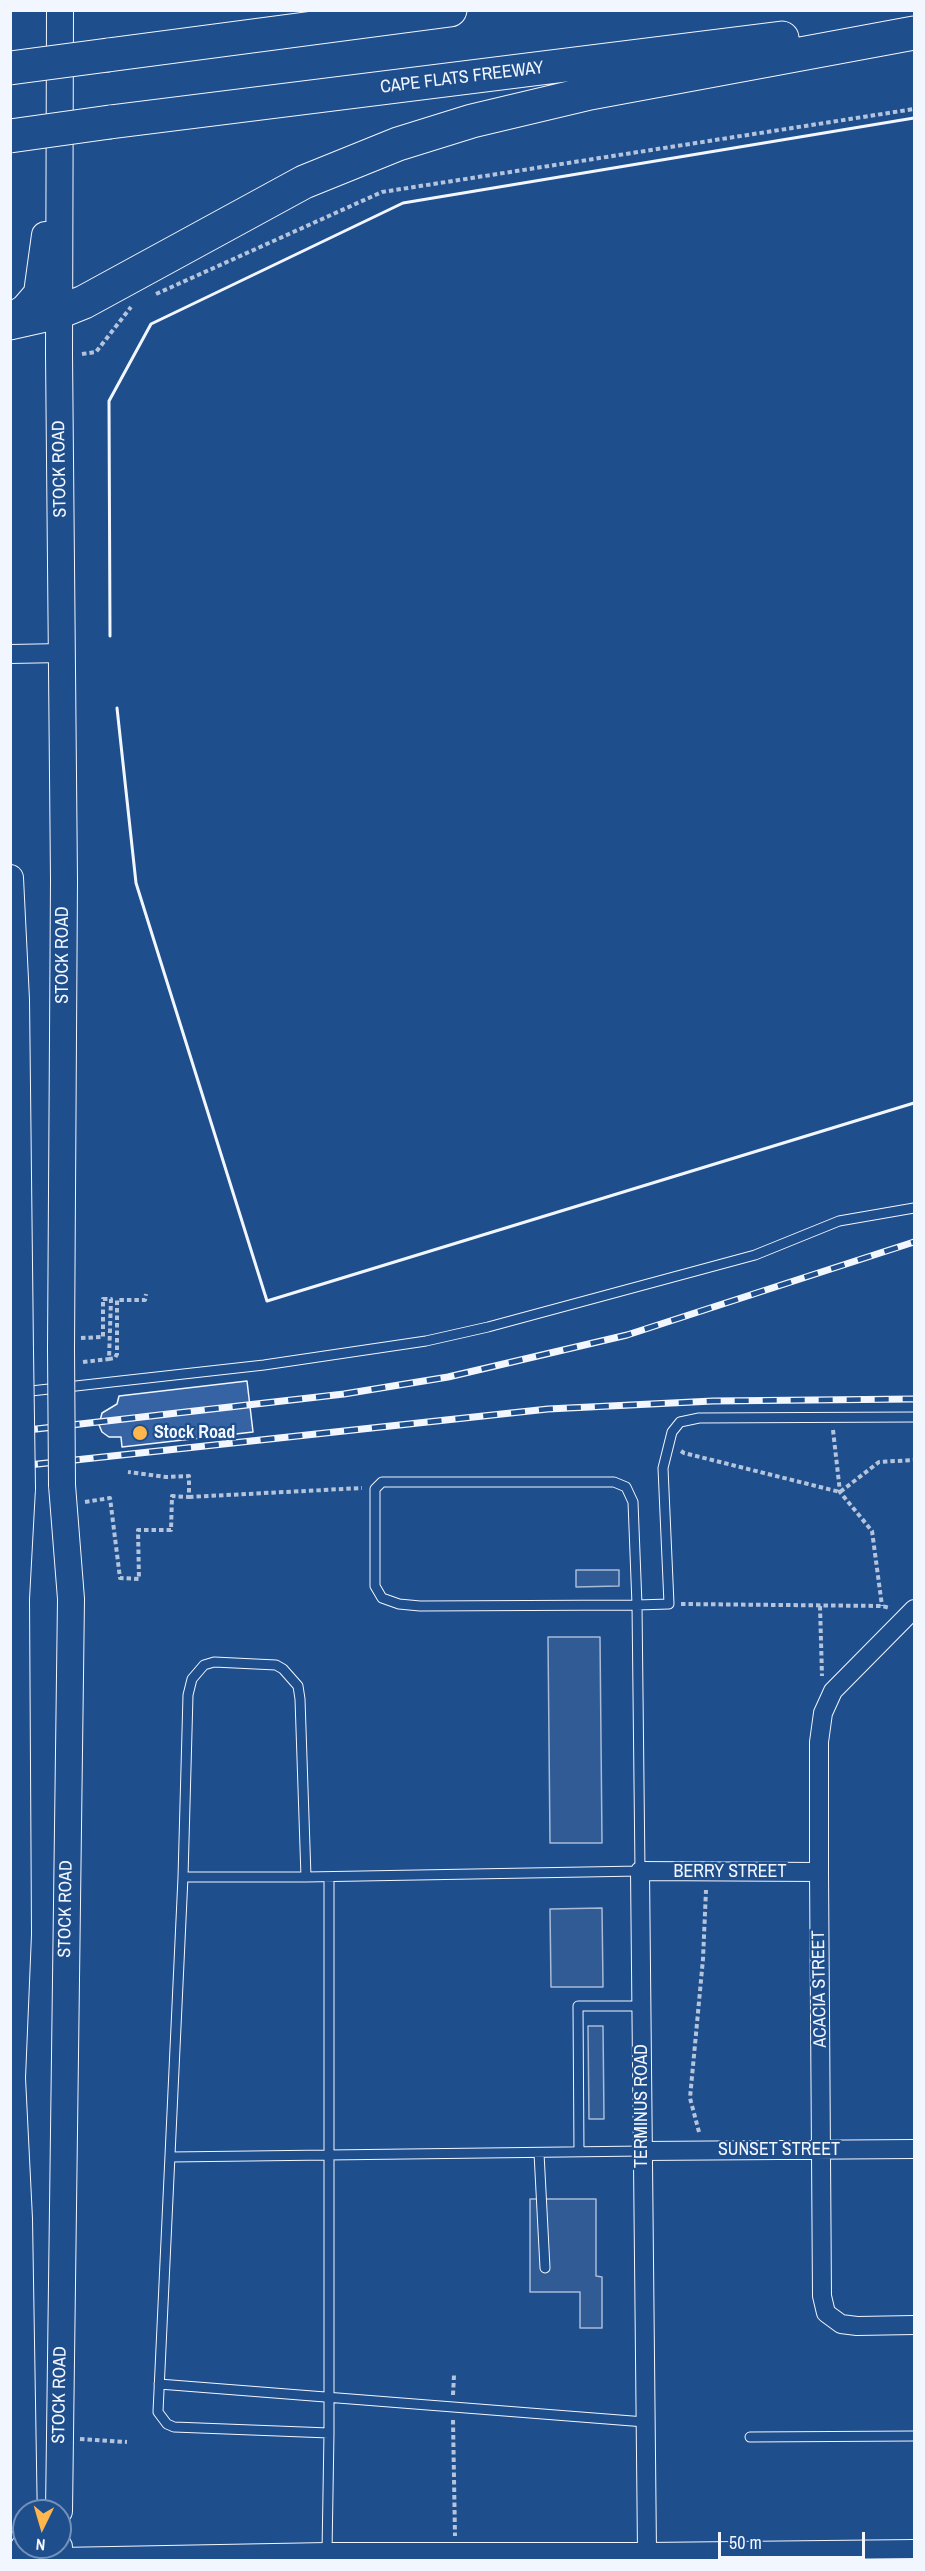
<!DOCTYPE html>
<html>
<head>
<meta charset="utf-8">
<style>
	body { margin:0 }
	#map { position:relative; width:925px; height:2571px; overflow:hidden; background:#1f4e8c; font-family:"Archivo Narrow",sans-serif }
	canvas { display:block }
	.frame { position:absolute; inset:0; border:12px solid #f2f6ff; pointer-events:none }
	.north { position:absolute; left:12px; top:2499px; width:60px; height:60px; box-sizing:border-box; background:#1f4e8c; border:2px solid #7391ba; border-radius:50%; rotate:185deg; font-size:16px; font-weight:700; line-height:24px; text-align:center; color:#f2f6ff }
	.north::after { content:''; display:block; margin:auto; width:21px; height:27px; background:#ffb74d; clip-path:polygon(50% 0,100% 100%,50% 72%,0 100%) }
	.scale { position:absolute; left:718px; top:2532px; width:147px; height:27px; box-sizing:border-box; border:3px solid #f2f6ff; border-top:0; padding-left:8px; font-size:18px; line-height:21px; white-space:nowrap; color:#f2f6ff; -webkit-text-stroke:4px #1f4e8c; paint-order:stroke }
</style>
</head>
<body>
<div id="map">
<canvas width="925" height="2571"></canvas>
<div class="frame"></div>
<div class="north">N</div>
<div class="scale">50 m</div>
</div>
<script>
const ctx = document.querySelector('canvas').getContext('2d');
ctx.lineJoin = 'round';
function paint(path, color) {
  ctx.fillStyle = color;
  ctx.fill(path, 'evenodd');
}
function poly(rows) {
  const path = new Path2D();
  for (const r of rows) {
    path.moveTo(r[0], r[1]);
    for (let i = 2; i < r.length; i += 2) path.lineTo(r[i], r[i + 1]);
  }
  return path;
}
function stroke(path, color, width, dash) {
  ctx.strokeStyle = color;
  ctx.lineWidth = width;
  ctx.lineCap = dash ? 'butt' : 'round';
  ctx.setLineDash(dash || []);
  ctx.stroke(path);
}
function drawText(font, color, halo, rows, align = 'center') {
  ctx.font = font + ' "Archivo Narrow",sans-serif';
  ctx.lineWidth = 4.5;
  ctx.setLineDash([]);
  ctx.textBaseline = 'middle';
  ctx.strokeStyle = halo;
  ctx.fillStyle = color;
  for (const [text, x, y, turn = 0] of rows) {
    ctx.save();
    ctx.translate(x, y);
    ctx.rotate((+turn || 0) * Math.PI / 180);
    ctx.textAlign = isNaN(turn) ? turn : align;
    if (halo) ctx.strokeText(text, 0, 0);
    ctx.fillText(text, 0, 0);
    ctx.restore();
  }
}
const built = poly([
	[576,1570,619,1570,619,1586,576,1587,576,1570],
	[548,1637,600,1637,602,1843,550,1843,548,1637],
	[602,1908,603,1987,551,1987,550,1909,602,1908],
	[588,2026,603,2026,604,2119,589,2119,588,2026],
	[530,2199,596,2199,596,2276,602,2277,602,2328,580,2328,580,2292,530,2292,530,2199]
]);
const building = poly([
	[247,1381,253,1432,122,1447,121,1437,109,1437,102,1432,99,1425,102,1413,117,1404,119,1396,247,1381]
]);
const path = poly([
	[156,294,382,192,914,109],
	[82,354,96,352,131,307],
	[81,1338,103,1337,103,1299,111,1299,109,1359,115,1358,117,1354,117,1300,145,1300,146,1294],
	[83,1362,109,1359],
	[833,1430,840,1492,872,1531,882,1606],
	[681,1451,684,1453,840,1492,879,1462,914,1460],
	[189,1497,362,1488],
	[85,1502,110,1498,120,1578,139,1579,138,1530,171,1530,172,1496,189,1497,189,1476,166,1477,128,1472],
	[681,1604,882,1606,890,1608],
	[820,1606,822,1676],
	[699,2132,690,2098,703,1959,706,1890],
	[453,2395,454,2375],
	[453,2420,455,2536],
	[80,2439,127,2442]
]);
const service = poly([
	[22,1392,264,1365,426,1341,488,1327,755,1255,839,1221,914,1208],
	[183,1877,306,1877,640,1871,637,1605,633,1502,626,1487,614,1482,382,1482,375,1489,375,1586,382,1598,399,1604,420,1606,637,1605,669,1604,663,1468,672,1432,680,1422,699,1418,914,1417],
	[306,1877,300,1699,298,1686,283,1669,276,1665,214,1662,204,1665,192,1679,188,1695,183,1877,158,2412,167,2424,174,2427,329,2433],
	[579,2152,578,2006,641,2006],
	[539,2153,545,2268],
	[171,2157,643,2151],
	[159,2384,645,2422],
	[750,2437,914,2436],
	[327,2552,329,2433,329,1877]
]);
const minor = poly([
	[10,654,62,653],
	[914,1609,833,1691,823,1713,819,1742,819,1872,822,2296,826,2313,841,2324,857,2326,914,2325],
	[643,2151,914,2149],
	[647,2552,640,1871,819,1872],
	[59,2557,327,2552,647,2552,914,2549]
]);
const tertiary = poly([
	[10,2557,59,2557]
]);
const secondary = poly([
	[60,10,59,354,64,880,61,1348],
	[10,317,24,308,37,293,45,235],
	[10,878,16,1000,20,1351],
	[22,1488,16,1599,18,1934,12,2078,19,2219,24,2525],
	[59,2511,71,1599,62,1485],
	[24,2547,24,2560],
	[59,2547,59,2560]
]);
const motorway = poly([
	[108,55,450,10],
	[110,122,782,38],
	[10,323,59,312,84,302,304,182,398,144,472,121,590,93,914,33]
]);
const rail = poly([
	[10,1432,344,1394,448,1377,627,1335,914,1242],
	[10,1467,548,1409,713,1401,914,1399]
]);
const secondaryBridge = poly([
	[61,1348,62,1485],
	[20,1351,22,1488]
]);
const motorwayBridge = poly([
	[10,68,108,55],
	[10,136,110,122]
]);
const wall = poly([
	[110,636,109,401,151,324,403,203,914,118],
	[117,708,136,883,267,1301,914,1103]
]);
const markers = [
	[140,1433,8,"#ffb74d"]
];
const streetNames = [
	["CAPE FLATS FREEWAY",462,78,-7],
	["STOCK ROAD",60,469,-91],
	["STOCK ROAD",63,955,-90],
	["BERRY STREET",730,1872],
	["STOCK ROAD",66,1909,-89],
	["ACACIA STREET",820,1989,-91],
	["TERMINUS ROAD",642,2106,-90],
	["SUNSET STREET",779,2150],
	["STOCK ROAD",60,2395,-89]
];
const poiNames = [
	["Stock Road",154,1433]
];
paint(built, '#305b95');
stroke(built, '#a8bbd7', 1.5);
paint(building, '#3563a3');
stroke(building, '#f2f6ff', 1.5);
stroke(service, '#f2f6ff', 11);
stroke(minor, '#f2f6ff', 20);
stroke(tertiary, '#f2f6ff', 25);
stroke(secondary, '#f2f6ff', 28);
stroke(motorway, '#f2f6ff', 35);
stroke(path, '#b3c4dc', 4, [4.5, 3]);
stroke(service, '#1f4e8c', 9);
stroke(minor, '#1f4e8c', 18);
stroke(tertiary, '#1f4e8c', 22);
stroke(secondary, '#1f4e8c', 26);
stroke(motorway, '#1f4e8c', 33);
stroke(rail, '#f2f6ff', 7);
stroke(rail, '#1f4e8c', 4.5, [14]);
stroke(secondaryBridge, '#f2f6ff', 28, []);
stroke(motorwayBridge, '#f2f6ff', 35, []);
stroke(secondaryBridge, '#1f4e8c', 26);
stroke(motorwayBridge, '#1f4e8c', 33);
stroke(wall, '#f2f6ff', 3);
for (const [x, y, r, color] of markers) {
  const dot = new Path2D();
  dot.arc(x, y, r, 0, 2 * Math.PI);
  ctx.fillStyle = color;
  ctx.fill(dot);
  stroke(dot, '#1f4e8c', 2);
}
drawText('18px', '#f2f6ff', '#1f4e8c', streetNames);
drawText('bold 18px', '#f2f6ff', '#1f4e8c', poiNames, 'left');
</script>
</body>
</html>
